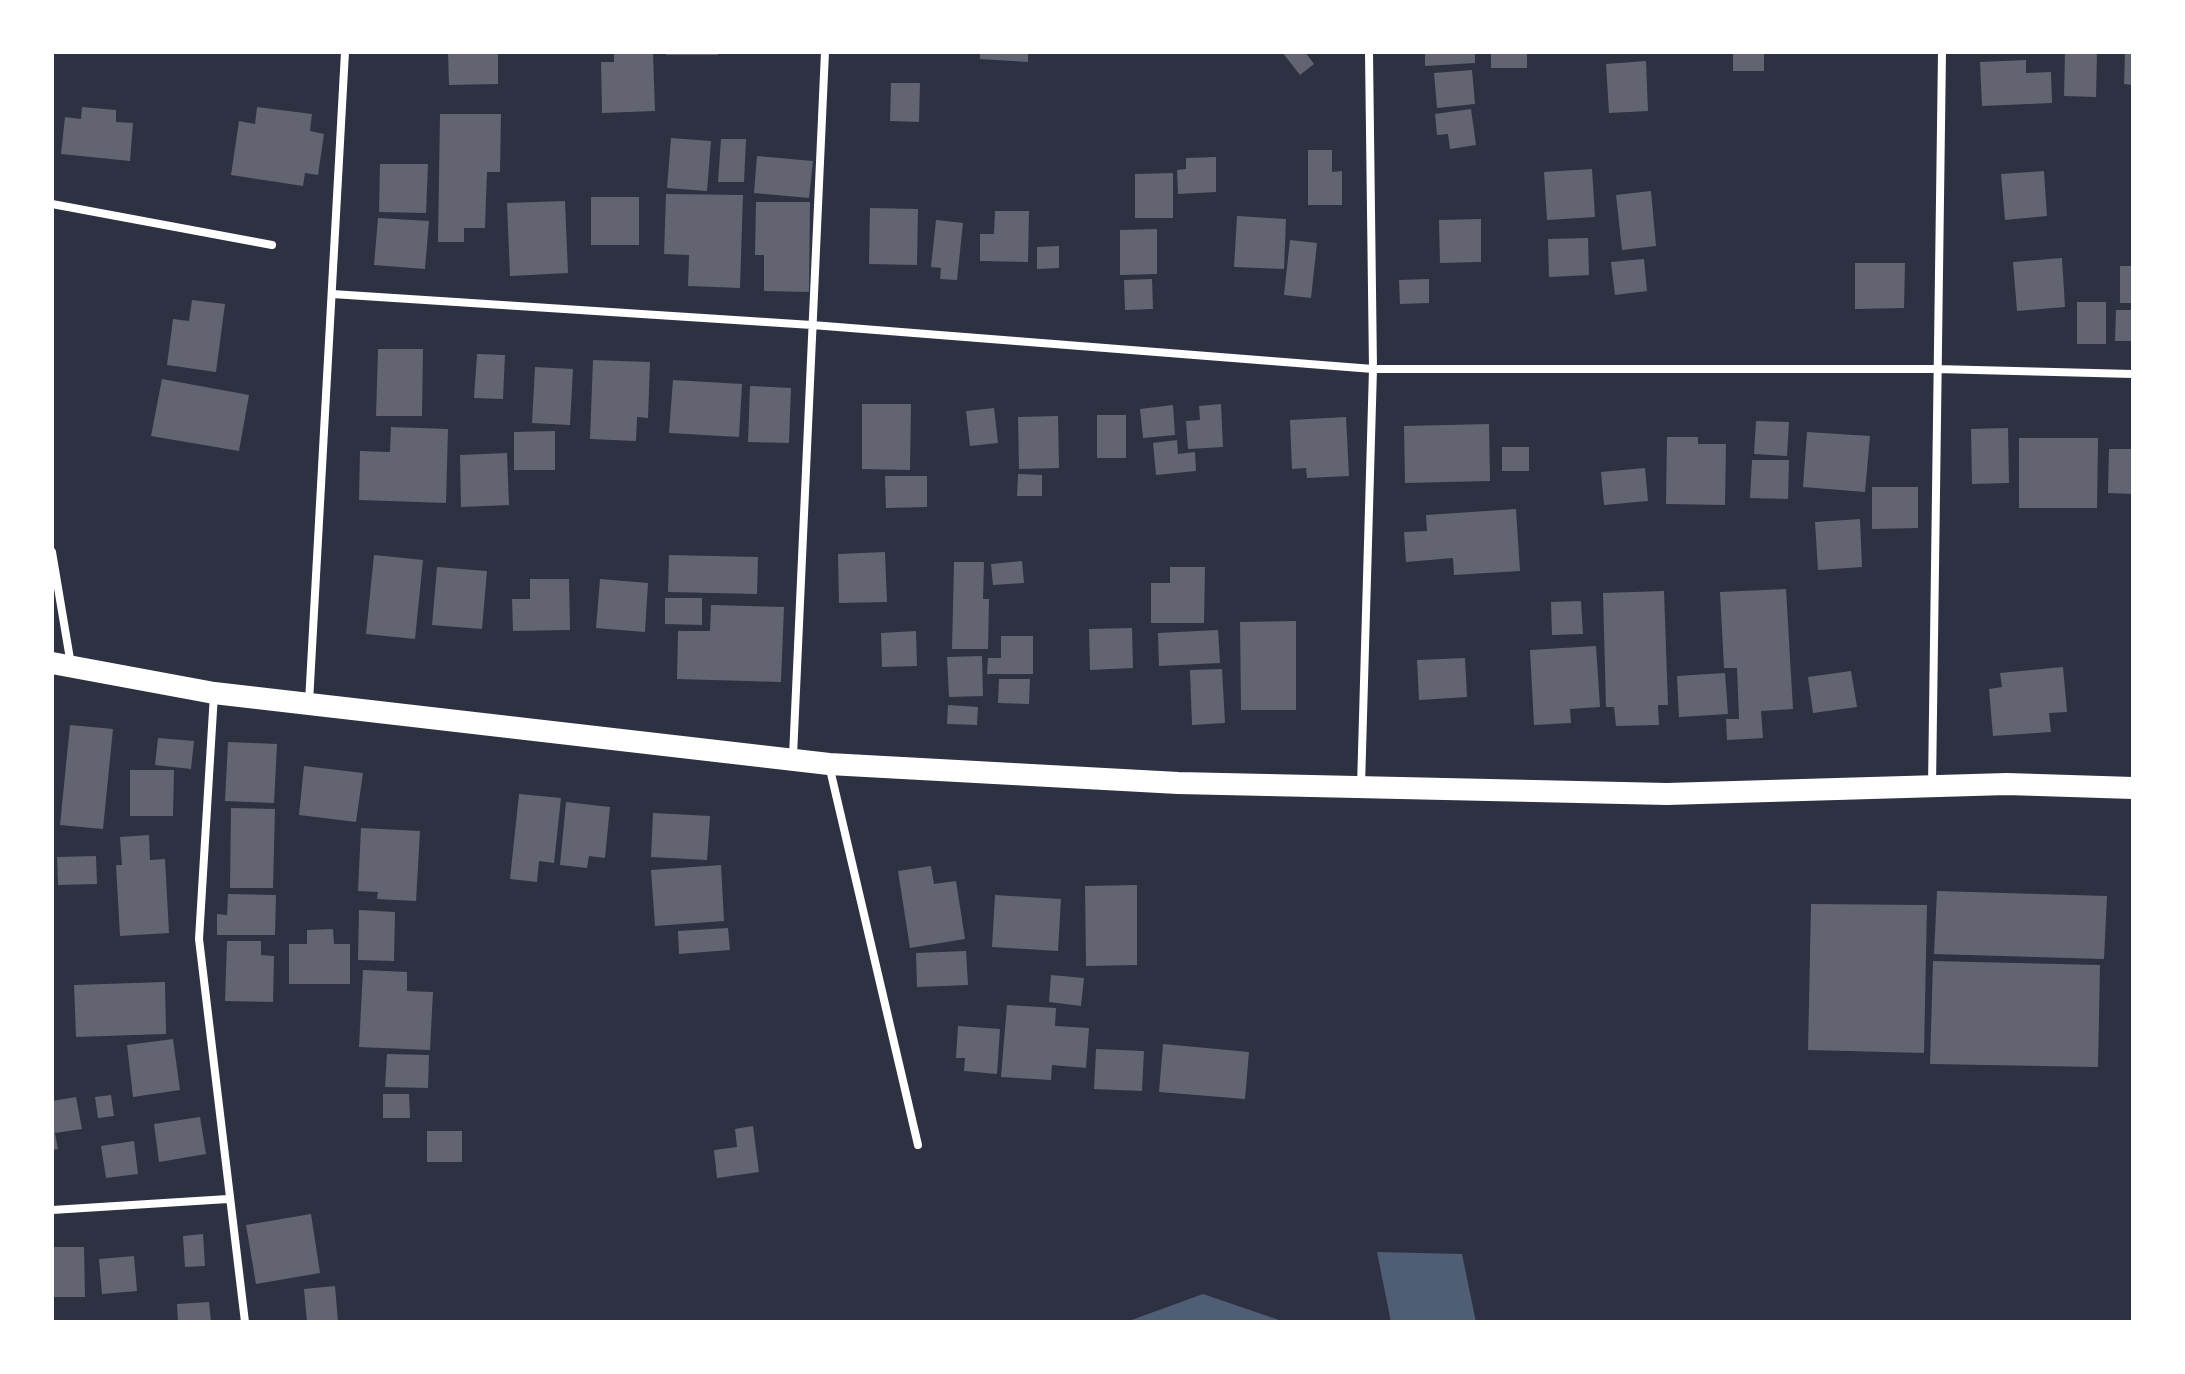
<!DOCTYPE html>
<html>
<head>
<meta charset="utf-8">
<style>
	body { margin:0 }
	#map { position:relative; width:2185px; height:1374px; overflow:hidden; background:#2d3142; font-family:"Source Serif 4",serif }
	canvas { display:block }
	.frame { position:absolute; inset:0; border:54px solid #fff; pointer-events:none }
</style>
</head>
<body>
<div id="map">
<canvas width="2185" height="1374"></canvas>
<div class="frame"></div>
</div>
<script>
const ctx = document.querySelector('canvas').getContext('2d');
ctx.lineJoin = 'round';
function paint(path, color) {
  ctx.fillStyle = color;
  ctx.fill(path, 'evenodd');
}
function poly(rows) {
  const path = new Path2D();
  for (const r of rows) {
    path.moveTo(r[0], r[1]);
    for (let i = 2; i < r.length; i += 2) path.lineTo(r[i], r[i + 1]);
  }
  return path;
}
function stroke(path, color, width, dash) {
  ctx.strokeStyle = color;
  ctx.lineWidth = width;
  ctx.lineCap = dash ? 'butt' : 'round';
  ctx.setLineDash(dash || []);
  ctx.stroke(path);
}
const water = poly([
	[1377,1252,1462,1254,1476,1322,1391,1322],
	[1203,1294,1285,1322,1126,1322]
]);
const building = poly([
	[448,52,498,52,498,84,449,85],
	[614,52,653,52,655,111,602,113,601,62,614,62],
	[666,52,718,52,718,55,666,55],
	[980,52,1028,52,1028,62,980,59],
	[1282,52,1305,52,1314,64,1300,75],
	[1425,52,1475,52,1475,63,1425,66],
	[1491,52,1527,52,1527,68,1491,68],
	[1733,52,1764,52,1764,71,1733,71],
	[2065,52,2097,52,2096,97,2064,96],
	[2125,52,2133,52,2133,85,2124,84],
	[2026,60,2026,73,2051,72,2052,103,1982,106,1980,62],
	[1646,61,1648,111,1609,113,1606,64],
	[1472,70,1475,104,1437,108,1434,73],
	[891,83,920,83,919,122,890,121],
	[82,107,116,110,116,122,133,123,130,161,61,154,65,117,81,119],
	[257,107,312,114,310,131,324,134,318,175,305,173,303,186,231,175,239,121,255,124],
	[1471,109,1476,145,1450,149,1448,134,1437,135,1435,114],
	[440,114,501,114,500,172,487,172,485,228,464,228,464,242,438,242],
	[671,138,711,141,707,191,667,188],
	[721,139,746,139,744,182,718,182],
	[1308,150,1332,150,1332,172,1342,171,1342,205,1308,205],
	[757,156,813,161,809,198,754,193],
	[1216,157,1216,192,1178,194,1177,170,1186,169,1186,158],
	[380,164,428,164,426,213,379,212],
	[1592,169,1595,217,1547,220,1544,172],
	[2044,171,2047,216,2005,220,2001,174],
	[1173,173,1173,218,1135,218,1135,174],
	[1651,191,1656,246,1622,250,1616,195],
	[666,194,743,195,740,288,688,286,689,255,664,254],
	[591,197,639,197,639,245,591,245],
	[565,201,568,273,510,276,507,203],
	[756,202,810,202,809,292,764,291,764,255,755,255],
	[870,208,918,209,917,265,869,264],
	[995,211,1029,211,1028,262,980,261,980,234,994,234],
	[1237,216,1286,219,1284,269,1234,267],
	[378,218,429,221,425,269,374,265],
	[1481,219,1481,262,1440,263,1439,220],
	[936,220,963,223,957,280,940,279,941,268,931,267],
	[1157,229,1157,274,1120,275,1120,230],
	[1588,238,1589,275,1549,277,1548,239],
	[1290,240,1317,243,1311,298,1284,295],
	[1059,246,1059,268,1037,269,1037,247],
	[2062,258,2065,307,2017,311,2013,262],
	[1644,259,1647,291,1615,295,1611,262],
	[1855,263,1905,263,1904,308,1855,309],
	[2120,266,2133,266,2133,303,2120,303],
	[1152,279,1153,309,1125,310,1124,280],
	[1429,279,1429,303,1400,304,1399,280],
	[192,300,225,304,216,372,167,365,173,319,189,321],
	[2077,302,2106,302,2106,344,2077,344],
	[2116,310,2133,310,2133,341,2115,341],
	[378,349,423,349,422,416,376,416],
	[477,354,505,355,503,399,474,398],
	[593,360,650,362,648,418,637,417,636,441,590,439],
	[535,367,573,369,570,425,532,423],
	[162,379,249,395,239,451,151,436],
	[673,380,742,384,739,437,669,433],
	[750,386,791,388,789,443,748,442],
	[862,404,911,404,910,470,862,469],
	[1221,404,1223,447,1188,449,1186,421,1200,420,1199,406],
	[1173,405,1175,435,1143,438,1140,409],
	[994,408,998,443,970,446,966,411],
	[1097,415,1126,415,1126,458,1097,458],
	[1058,416,1059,468,1019,469,1018,417],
	[1346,417,1349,476,1307,478,1306,468,1292,469,1290,420],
	[1756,421,1789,422,1787,456,1754,454],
	[1489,424,1490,481,1405,483,1404,426],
	[391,427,448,429,446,503,359,500,360,451,390,452],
	[2008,428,2009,483,1972,484,1971,429],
	[555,431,555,470,514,470,514,432],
	[1807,432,1870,436,1865,492,1803,487],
	[1667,437,1698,437,1698,444,1726,444,1725,505,1666,504],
	[2019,438,2098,438,2097,508,2019,508],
	[1177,440,1178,454,1195,452,1196,471,1156,475,1153,443],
	[1502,447,1529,447,1529,471,1502,471],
	[2109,449,2133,449,2133,494,2108,493],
	[507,453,509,505,461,507,460,455],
	[1752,460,1789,460,1788,499,1750,498],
	[1645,468,1648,501,1604,505,1601,472],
	[1018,474,1042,475,1042,496,1017,496],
	[885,476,927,476,927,507,886,508],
	[1872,487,1918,487,1918,528,1872,529],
	[1516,509,1520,571,1454,575,1453,558,1406,562,1404,532,1427,531,1426,515],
	[1860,519,1862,567,1818,570,1815,522],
	[885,552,887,602,839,603,838,554],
	[374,555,423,560,415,639,366,634],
	[669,555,758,557,757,594,668,592],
	[1022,561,1024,583,993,585,991,564],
	[954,562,984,562,983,599,989,599,988,649,952,649],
	[437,567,487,571,482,629,432,625],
	[1170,567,1205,567,1204,623,1151,623,1151,583,1170,583],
	[530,579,569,579,570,630,513,631,512,599,530,599],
	[600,579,648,583,645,632,596,628],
	[1786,589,1793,709,1761,711,1763,738,1727,740,1726,719,1739,719,1737,668,1724,668,1720,592],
	[1664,591,1668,705,1658,705,1659,725,1616,726,1614,707,1606,707,1603,593],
	[665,598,702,598,702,625,665,624],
	[1581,601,1583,634,1552,635,1551,602],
	[711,605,784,607,781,682,677,679,678,631,710,631],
	[1296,621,1296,710,1241,710,1240,622],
	[1132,628,1133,668,1090,670,1089,629],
	[1218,630,1220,663,1159,666,1158,633],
	[916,631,917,666,882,667,881,633],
	[1001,636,1033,636,1033,674,987,674,988,658,1001,658],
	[1596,646,1600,707,1570,709,1571,723,1534,725,1530,650],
	[982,656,983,696,949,697,947,657],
	[1465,658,1467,697,1419,700,1417,660],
	[2063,667,2067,712,2049,713,2051,732,1993,736,1989,689,2002,687,2000,673],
	[1222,669,1225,723,1192,725,1190,670],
	[1851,671,1857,707,1813,713,1808,677],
	[1725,673,1728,714,1679,717,1677,676],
	[999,679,1030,679,1029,704,998,703],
	[948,705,978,707,977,725,947,724],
	[70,725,113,729,103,829,60,825],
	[158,738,194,741,191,769,155,765],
	[228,742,277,744,274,803,225,801],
	[304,766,363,773,356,822,299,815],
	[130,770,174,770,173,816,130,816],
	[519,794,561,798,554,863,539,861,537,882,510,879],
	[566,802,610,807,605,858,589,856,587,868,560,865],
	[231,808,275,809,273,888,230,888],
	[653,813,710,816,707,860,651,857],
	[361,828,420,831,416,901,377,899,378,892,358,891],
	[149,835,150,860,165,859,169,933,120,936,116,865,122,865,120,837],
	[96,856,97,884,58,885,57,857],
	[721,865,724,921,655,926,651,870],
	[931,866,934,884,956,881,965,939,910,948,898,871],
	[1137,885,1137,965,1086,966,1085,886],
	[1937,891,2107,896,2104,959,1934,954],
	[228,894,276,895,275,935,217,935,217,914,227,915],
	[995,895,1061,899,1058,951,992,947],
	[1811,904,1927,905,1924,1053,1808,1050],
	[359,910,395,912,394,961,358,960],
	[728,928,730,950,679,954,678,931],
	[333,929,334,944,350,944,350,984,289,984,289,944,307,944,307,930],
	[227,941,261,941,261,955,274,956,273,1002,225,1001],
	[966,951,968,985,917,987,916,953],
	[1933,961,2100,965,2098,1067,1930,1064],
	[363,970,407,972,407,991,433,992,430,1050,359,1047],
	[1051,975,1084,978,1081,1006,1049,1002],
	[165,982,166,1034,76,1037,74,985],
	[1007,1005,1056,1008,1055,1026,1089,1028,1086,1068,1052,1065,1051,1080,1001,1077],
	[958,1026,1000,1029,997,1074,964,1071,965,1058,956,1058],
	[173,1039,180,1090,133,1097,127,1045],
	[1163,1044,1249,1052,1245,1099,1159,1092],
	[1096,1049,1144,1051,1142,1091,1094,1089],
	[387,1054,429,1055,428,1088,385,1087],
	[383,1094,409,1094,410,1118,383,1118],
	[111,1095,114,1116,98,1118,95,1097],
	[76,1097,82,1129,55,1133,58,1149,52,1150,52,1101],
	[200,1117,206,1154,159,1162,154,1124],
	[753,1126,759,1172,717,1178,714,1150,737,1147,735,1129],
	[427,1131,462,1131,462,1162,427,1162],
	[134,1141,138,1174,106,1178,101,1146],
	[311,1214,320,1273,256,1284,246,1225],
	[203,1234,205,1266,185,1267,183,1236],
	[52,1247,84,1247,85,1297,52,1297],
	[134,1256,137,1291,102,1294,99,1259],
	[335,1286,338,1322,307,1322,304,1289],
	[209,1302,211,1322,178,1322,177,1304]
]);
const minor = poly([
	[52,204,272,245],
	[332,294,812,325,1373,369,1936,369,2133,374],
	[52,552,71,665],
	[214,694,199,939,245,1322],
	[309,702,345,52],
	[793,756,825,52],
	[829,765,918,1145],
	[1361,786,1373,369,1369,52],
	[1932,786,1942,52],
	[52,1210,228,1199]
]);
const trunk = poly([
	[52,663,214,693,829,764,1178,783,1667,794,2007,784,2133,788]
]);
paint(water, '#4f5d75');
paint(building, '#626471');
stroke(minor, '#fff', 8);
stroke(trunk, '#fff', 22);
</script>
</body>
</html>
